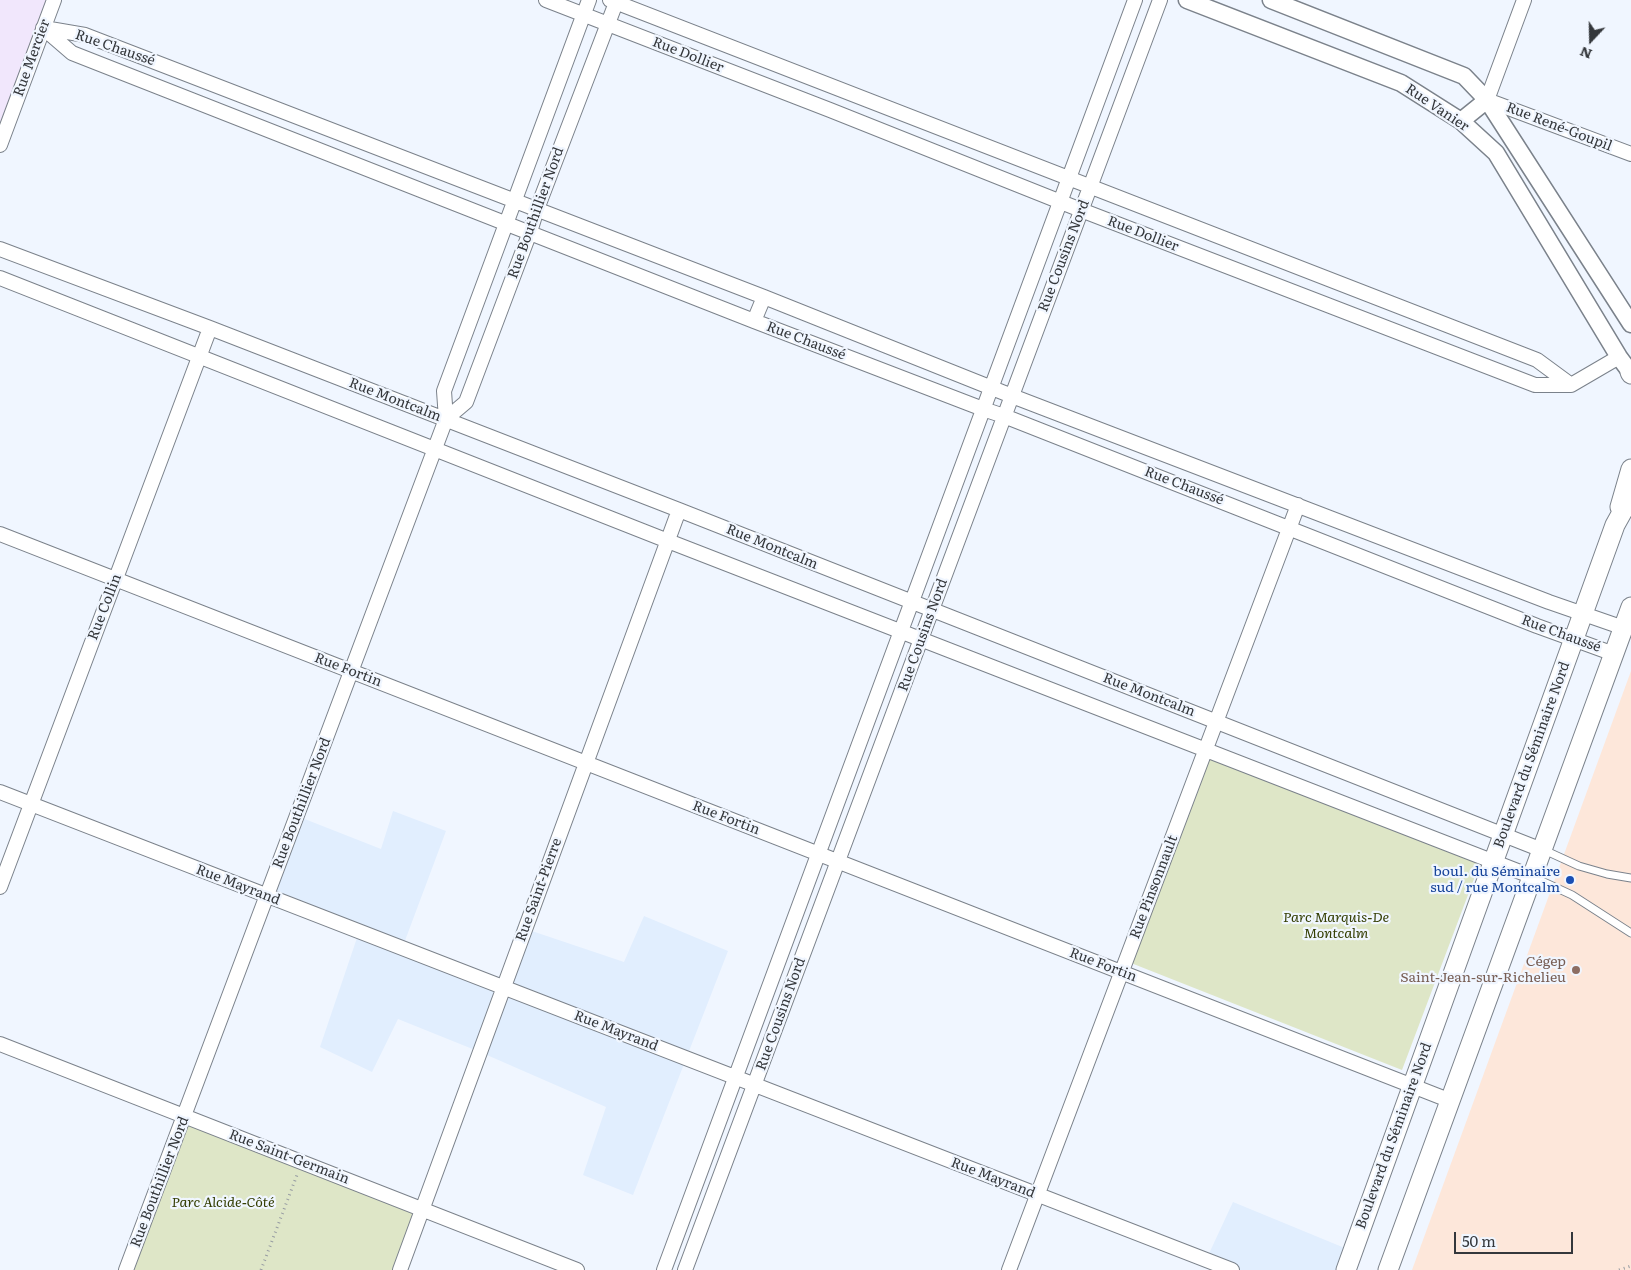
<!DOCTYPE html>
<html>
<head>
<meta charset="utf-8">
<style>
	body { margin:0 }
	#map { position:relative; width:1631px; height:1270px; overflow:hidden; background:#f0f6ff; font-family:Literata,serif }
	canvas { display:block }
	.north { position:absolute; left:1566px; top:15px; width:50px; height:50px; -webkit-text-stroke:4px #f0f6ff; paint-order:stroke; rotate:201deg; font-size:14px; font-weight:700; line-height:20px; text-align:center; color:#34373b }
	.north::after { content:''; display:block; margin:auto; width:18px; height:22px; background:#34373b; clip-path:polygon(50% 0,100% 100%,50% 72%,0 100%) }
	.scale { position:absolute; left:1454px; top:1232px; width:119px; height:22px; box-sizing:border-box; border:2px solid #34373b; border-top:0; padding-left:6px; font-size:15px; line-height:18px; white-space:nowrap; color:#34373b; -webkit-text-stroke:4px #f0f6ff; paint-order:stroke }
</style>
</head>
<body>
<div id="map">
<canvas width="1631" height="1270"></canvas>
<div class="north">N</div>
<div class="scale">50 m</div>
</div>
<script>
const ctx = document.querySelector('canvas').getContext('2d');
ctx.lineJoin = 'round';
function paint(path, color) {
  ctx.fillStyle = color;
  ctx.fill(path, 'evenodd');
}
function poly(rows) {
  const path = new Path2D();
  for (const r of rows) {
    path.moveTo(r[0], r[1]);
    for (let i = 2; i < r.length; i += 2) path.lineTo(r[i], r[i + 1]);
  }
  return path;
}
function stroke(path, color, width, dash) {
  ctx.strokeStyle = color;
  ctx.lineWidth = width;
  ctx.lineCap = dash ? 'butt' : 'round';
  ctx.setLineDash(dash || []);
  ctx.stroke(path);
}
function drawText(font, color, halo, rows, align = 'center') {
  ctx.font = font + ' Literata,serif';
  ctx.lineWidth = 4.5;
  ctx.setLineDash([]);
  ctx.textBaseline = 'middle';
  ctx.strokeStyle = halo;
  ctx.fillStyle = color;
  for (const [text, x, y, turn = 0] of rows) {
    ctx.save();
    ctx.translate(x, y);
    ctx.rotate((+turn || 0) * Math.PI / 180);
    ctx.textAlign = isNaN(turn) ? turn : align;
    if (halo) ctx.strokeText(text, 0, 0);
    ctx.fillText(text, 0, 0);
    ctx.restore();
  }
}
const built = poly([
	[393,811,446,831,400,954,503,987,517,926,624,962,644,916,728,951,633,1195,583,1175,606,1107,480,1052,398,1019,372,1072,320,1047,359,932,267,896,297,816,381,849],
	[1233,1202,1352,1251,1346,1270,1232,1270,1206,1260]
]);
const industrial = poly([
	[0,0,54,0,0,145]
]);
const education = poly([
	[1631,671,1631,1270,1412,1270]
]);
const green = poly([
	[1208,758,1480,863,1402,1070,1131,963],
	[184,1116,422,1209,400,1270,126,1270]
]);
const path = poly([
	[261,1270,297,1175],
	[1619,1270,1631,1266]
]);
const service = poly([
	[1544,850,1579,866,1607,874,1631,878],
	[1533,877,1572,895,1631,933]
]);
const minor = poly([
	[546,0,830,110,1081,210,1535,385,1571,385,1619,357],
	[610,0,1537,360,1571,385],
	[1524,0,1487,100,1631,154],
	[43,28,72,53,754,321,983,409,1004,416,1537,626,1614,654],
	[44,28,85,35,764,297,1012,396,1549,602,1624,628],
	[0,145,54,0],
	[0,249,210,328,679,510,1542,850],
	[0,278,668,541,1533,877],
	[754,321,764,297],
	[446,419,466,402,530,232,537,209,617,0],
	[0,534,1451,1101],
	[0,792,1232,1270],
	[0,887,210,328],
	[0,1044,577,1270],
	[126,1270,446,419,444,391,589,0],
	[400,1270,679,510],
	[664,1270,1135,0],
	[685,1270,1160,0],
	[1009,1270,1298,505]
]);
const tertiary = poly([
	[1187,0,1401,83,1461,121,1496,153,1619,357,1631,373],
	[1271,0,1464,76,1487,100,1631,324],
	[1461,121,1487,100]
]);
const secondary = poly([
	[1630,372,1631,374],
	[1620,507,1631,469],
	[1346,1270,1615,525,1631,496],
	[1388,1270,1631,607]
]);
const markers = [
	[1570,880,5,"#1a4fb4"],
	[1576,970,5,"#8d6e63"]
];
const streetNames = [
	["Rue Chaussé",115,48,19],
	["Rue Dollier",688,55,21],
	["Rue Mercier",32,58,-70],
	["Rue Vanier",1437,108,34],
	["Rue René-Goupil",1559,127,21],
	["Rue Bouthillier Nord",536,213,-70],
	["Rue Dollier",1143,234,21],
	["Rue Cousins Nord",1064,256,-69],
	["Rue Chaussé",806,341,21],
	["Rue Montcalm",395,400,21],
	["Rue Chaussé",1184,486,21],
	["Rue Montcalm",772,547,22],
	["Rue Collin",105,607,-69],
	["Rue Chaussé",1561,634,20],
	["Rue Cousins Nord",923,635,-70],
	["Rue Fortin",348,670,21],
	["Rue Montcalm",1149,695,21],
	["Boulevard du Séminaire Nord",1532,755,-70],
	["Rue Bouthillier Nord",302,803,-69],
	["Rue Fortin",726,818,21],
	["Rue Mayrand",238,885,21],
	["Rue Pinsonnault",1154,887,-69],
	["Rue Saint-Pierre",539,890,-70],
	["Rue Fortin",1103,965,21],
	["Rue Cousins Nord",781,1014,-70],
	["Rue Mayrand",616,1031,21],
	["Boulevard du Séminaire Nord",1394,1136,-70],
	["Rue Saint-Germain",289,1157,21],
	["Rue Mayrand",993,1178,21],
	["Rue Bouthillier Nord",160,1182,-69]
];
const transitNames = [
	["boul. du Séminaire",1560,872],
	["sud / rue Montcalm",1560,888]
];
const parkNames = [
	["Parc Marquis-De",1336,918],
	["Montcalm",1336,934],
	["Parc Alcide-Côté",223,1203]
];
const educationNames = [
	["Cégep",1566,962],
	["Saint-Jean-sur-Richelieu",1566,978]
];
paint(built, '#e1eefe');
paint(industrial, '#f1e7fc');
paint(education, '#fde7da');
paint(green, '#dee6c7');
stroke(service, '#7b828b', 9);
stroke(minor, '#7b828b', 16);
stroke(tertiary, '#7b828b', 19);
stroke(secondary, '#7b828b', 21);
stroke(path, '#979ca2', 3, [1, 4]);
stroke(service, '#fff', 7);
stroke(minor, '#fff', 14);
stroke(tertiary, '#fff', 16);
stroke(secondary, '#fff', 19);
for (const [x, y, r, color] of markers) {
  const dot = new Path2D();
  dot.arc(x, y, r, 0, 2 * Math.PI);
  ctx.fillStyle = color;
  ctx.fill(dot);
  stroke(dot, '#f0f6ff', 2);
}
drawText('14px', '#34373b', '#f0f6ff', streetNames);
drawText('14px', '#164399', '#f0f6ff', transitNames, 'right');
drawText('italic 14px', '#343e03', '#f0f6ff', parkNames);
drawText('14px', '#785e54', '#f0f6ff', educationNames, 'right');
</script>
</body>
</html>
